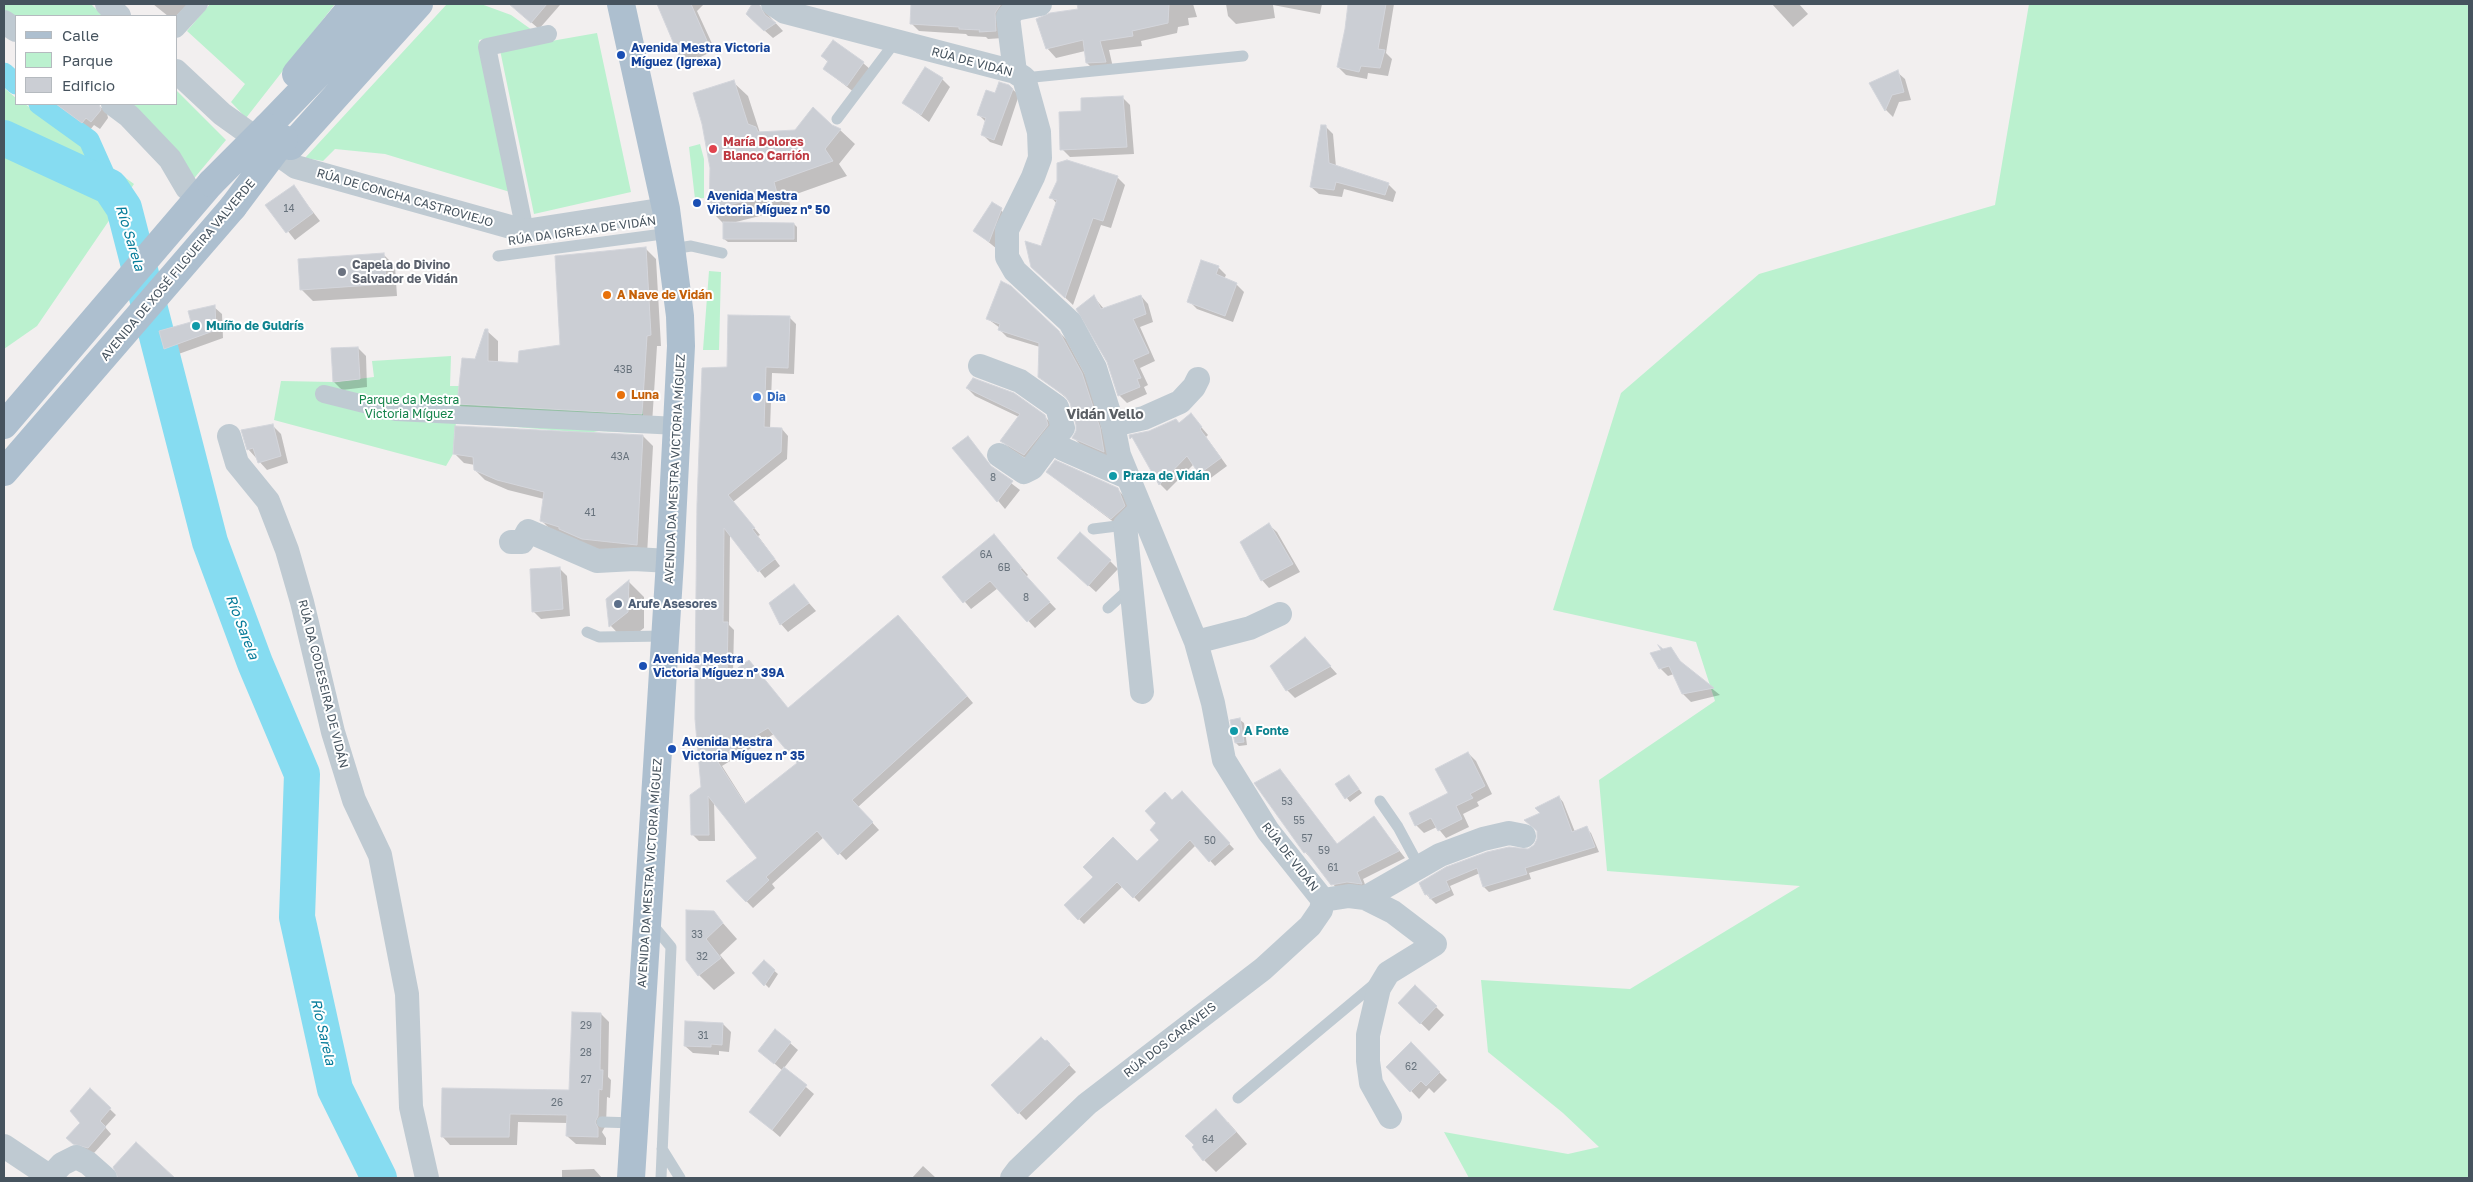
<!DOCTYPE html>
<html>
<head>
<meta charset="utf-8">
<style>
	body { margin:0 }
	#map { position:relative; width:2473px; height:1182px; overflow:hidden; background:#f2efef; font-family:"Golos Text",sans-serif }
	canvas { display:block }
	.frame { position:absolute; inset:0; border:5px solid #46535e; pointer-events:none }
	.legend { position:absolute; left:15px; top:15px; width:162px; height:90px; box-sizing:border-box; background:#fff; border:1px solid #b5babf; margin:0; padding:6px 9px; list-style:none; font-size:15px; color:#46535e }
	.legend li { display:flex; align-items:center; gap:10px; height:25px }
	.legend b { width:25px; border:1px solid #b5babf }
</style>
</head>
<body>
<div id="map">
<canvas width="2473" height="1182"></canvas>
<div class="frame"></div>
<ul class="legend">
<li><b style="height:6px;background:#adbfcf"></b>Calle</li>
<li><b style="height:14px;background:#bbf1cf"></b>Parque</li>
<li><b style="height:14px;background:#cbced4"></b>Edificio</li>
</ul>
</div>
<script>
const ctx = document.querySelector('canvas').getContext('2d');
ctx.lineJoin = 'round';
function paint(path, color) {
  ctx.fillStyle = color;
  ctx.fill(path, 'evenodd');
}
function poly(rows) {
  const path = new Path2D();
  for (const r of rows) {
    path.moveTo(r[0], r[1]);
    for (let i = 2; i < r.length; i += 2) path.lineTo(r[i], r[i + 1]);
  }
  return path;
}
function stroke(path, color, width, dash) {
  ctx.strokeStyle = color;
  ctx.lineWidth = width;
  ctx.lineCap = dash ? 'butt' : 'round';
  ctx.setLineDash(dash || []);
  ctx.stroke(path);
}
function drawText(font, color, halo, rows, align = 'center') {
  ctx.font = font + ' "Golos Text",sans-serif';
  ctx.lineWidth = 4;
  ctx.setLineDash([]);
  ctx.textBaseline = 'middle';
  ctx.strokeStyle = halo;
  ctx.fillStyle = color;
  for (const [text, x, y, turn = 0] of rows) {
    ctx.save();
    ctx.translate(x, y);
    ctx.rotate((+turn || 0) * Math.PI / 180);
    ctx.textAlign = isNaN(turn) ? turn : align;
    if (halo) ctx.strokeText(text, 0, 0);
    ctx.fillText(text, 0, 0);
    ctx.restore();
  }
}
const green = poly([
	[4,4,91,4,103,16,4,18],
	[210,4,335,4,246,118,231,102,245,84,187,31],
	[447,4,481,4,511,15,532,30,479,40,510,192,385,154,335,149,323,161,305,158],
	[2029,4,2469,4,2469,1178,1469,1178,1444,1132,1568,1154,1599,1147,1563,1113,1488,1052,1481,980,1630,989,1800,886,1607,871,1599,780,1715,701,1696,642,1553,610,1621,393,1759,274,1995,205],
	[597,33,631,192,534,214,500,50],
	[4,88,16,98,16,104,25,104,134,184,37,326,4,349],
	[176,90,226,140,191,182,122,104,176,104],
	[700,144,704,159,704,198,695,199,689,147],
	[709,271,721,272,719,350,703,350],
	[451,356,450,386,459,386,458,393,643,405,643,433,599,431,588,433,456,422,453,454,446,466,274,420,281,381,333,382,374,377,372,361]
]);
const shadow = poly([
	[153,4,189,4,176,16,168,16],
	[510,4,558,4,560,5,539,29],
	[659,4,704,4,697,11,715,50,688,63,680,55],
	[754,4,759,5,783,31,773,38,755,22,747,14],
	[912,4,1010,4,1003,38,988,39,986,37,968,36,966,34,919,31,911,23],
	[1079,4,1193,4,1197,17,1188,18,1189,25,1178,27,1177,33,1141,41,1142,46,1109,50,1114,72,1097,73,1087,63,1085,51,1056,58,1047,48,1079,10],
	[1226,4,1322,4,1320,14,1273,5,1275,18,1236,24,1228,16],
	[1350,4,1394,4,1386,53,1392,59,1388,76,1368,73,1367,79,1346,75,1338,67],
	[1772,4,1799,4,1808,14,1793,27],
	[822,56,863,63,871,70,855,93,824,69,829,63],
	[925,69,942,79,950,87,929,122,904,103],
	[1897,72,1905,79,1911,100,1899,102,1893,117,1886,110,1871,84],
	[733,82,748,96,760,133,796,132,831,126,840,130,855,144,839,164,847,176,788,197,791,208,732,223,794,224,797,227,797,242,728,242,724,239,724,224,710,210,712,168],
	[1011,88,1019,95,1002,146,990,142,982,134,986,122,979,115,996,95],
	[1122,97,1130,105,1134,154,1070,157,1062,149,1082,112],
	[42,104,97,104,107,113,108,118,100,129,94,125,90,130,62,109,59,117],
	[1325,126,1333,134,1336,167,1388,184,1396,192,1393,202,1344,189,1342,197,1319,194,1311,187],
	[1117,177,1125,185,1111,228,1101,225,1073,305,1041,275,1042,248,1057,204,1051,197],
	[293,186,320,221,295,240,267,205],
	[993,204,1009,217,997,249,975,231],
	[646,249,656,259,661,346,657,346,652,424,469,415,458,404,487,331,498,341,498,363,519,364,561,346],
	[383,254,395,266,397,296,313,301,301,289],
	[1218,267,1226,275,1224,279,1236,284,1244,292,1233,322,1197,309,1189,301],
	[1141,296,1148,304,1153,322,1140,327,1155,361,1140,368,1148,385,1144,387,1147,394,1127,403,1119,395,1094,297,1104,309],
	[214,307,222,314,223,338,173,356,165,348,192,322],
	[789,317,796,324,794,374,772,373,770,429,782,429,788,436,787,459,733,502,760,535,758,536,780,566,765,578,730,534,729,625,734,630,733,673,749,662,788,709,905,623,973,703,858,807,879,830,846,860,824,837,772,884,775,888,753,908,728,882,759,859,714,801,715,841,699,841,692,834,703,788,729,369],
	[774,734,799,763,746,804,722,766],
	[988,319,1058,331,1066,339,1089,382,1110,458,1081,445,1074,438,1078,432,1078,424,1069,400,1039,376,1040,347,1007,337,1000,330,1000,328],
	[358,348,366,356,367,387,342,390,334,382],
	[967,388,1044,416,1053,425,1032,462,1010,449,1002,441,1019,417,975,396],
	[1191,415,1208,435,1206,437,1227,466,1208,480,1194,464,1167,491,1160,484,1139,446,1131,436,1179,424],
	[273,426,281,434,288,463,267,470,248,449],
	[643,436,653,446,647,555,593,549,552,531,542,521,544,499,508,490,485,480,475,470,475,465,464,463,454,453],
	[968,437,994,470,1020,490,1005,509,954,448],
	[1047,472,1117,489,1125,497,1132,514,1119,526],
	[1269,525,1277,532,1300,572,1269,588,1262,580],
	[1000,542,1028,575,1026,577,1056,609,1035,628,998,588,971,609,944,577],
	[1110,561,1118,569,1096,592,1066,565],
	[559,568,567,576,570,616,541,619,533,611],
	[629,582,644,597,644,628,626,642,611,626,607,600],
	[801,594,816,611,788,632,781,624],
	[1312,646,1337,674,1295,698,1287,690],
	[1670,648,1685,667,1720,695,1691,702,1683,694,1674,674,1668,676,1660,668,1662,650],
	[1240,720,1244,723,1247,745,1239,746,1236,743],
	[1468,753,1476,761,1492,794,1477,802,1479,806,1463,814,1469,827,1446,838,1437,827,1424,833,1416,825,1410,813,1449,794],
	[1280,771,1338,845,1374,818,1405,858,1363,879,1367,890,1339,891,1305,852],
	[1352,780,1362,793,1350,802,1337,785],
	[1181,793,1234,849,1215,866,1196,845,1139,902,1123,886,1084,924,1065,905,1137,863,1161,840,1172,801],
	[1559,797,1563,802,1575,832,1586,828,1591,833,1599,852,1529,873,1531,879,1489,892,1484,887,1480,873,1450,886,1454,895,1436,904,1426,894,1421,883,1529,850,1536,845,1542,814],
	[687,912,714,913,737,939,720,955,735,973,714,990,699,975],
	[764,962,778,974,769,988,754,973],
	[1415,986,1444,1015,1429,1031,1400,1003],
	[601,1014,609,1022,608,1077,611,1080,610,1098,607,1097,606,1125,602,1132,606,1138,606,1145,576,1144,567,1136,568,1123,518,1122,517,1145,450,1145,442,1136,570,1092],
	[723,1024,731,1032,729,1052,719,1051,719,1055,693,1053,685,1046],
	[1047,1042,1076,1072,1026,1120,992,1085],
	[790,1043,798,1050,784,1068,814,1094,780,1137,751,1112,783,1071,760,1051],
	[1411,1044,1447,1080,1434,1093,1429,1088,1419,1099,1388,1067],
	[90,1090,116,1115,105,1127,111,1134,94,1153,80,1149,68,1138,82,1123],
	[1228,1122,1247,1144,1216,1172,1204,1160],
	[923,1166,936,1178,912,1178],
	[594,1169,602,1178,562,1178,562,1170]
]);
const canal = poly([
	[4,73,16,84],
	[39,104,89,140,110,187]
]);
const river = poly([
	[4,138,110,187,124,208,210,542,255,663,302,774,297,917,335,1089,379,1178]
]);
const building = poly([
	[509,4,547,4,531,23,509,4],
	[657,4,691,4,708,43,679,56,657,4],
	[752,4,759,4,765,15,776,23,764,31,746,14,752,4],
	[911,4,1001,4,995,13,996,31,979,32,980,30,959,29,959,27,910,24,911,4],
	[1077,4,1169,4,1168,23,1132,31,1133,36,1100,41,1106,62,1086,63,1083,40,1046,49,1036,19,1050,13,1078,9,1077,4],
	[1348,4,1386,4,1378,49,1385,50,1380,68,1361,66,1359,72,1337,67,1345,29,1348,4],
	[833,40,864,62,847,86,823,69,828,61,821,56,833,40],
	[925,67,943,78,921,115,902,103,925,67],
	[1898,70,1904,92,1892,95,1885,111,1869,83,1898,70],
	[734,80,748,124,756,127,758,132,795,130,813,107,832,125,841,129,825,149,833,161,774,182,777,193,709,210,710,168,702,124,693,93,734,80],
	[999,82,1009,85,1013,89,994,140,981,135,986,118,977,115,986,90,995,93,999,82],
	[1123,96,1127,147,1060,150,1059,112,1081,111,1081,98,1123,96],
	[56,104,99,104,101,110,91,122,86,118,82,123,56,104],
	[1321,125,1326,125,1329,163,1389,183,1385,195,1336,182,1334,190,1310,187,1321,125],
	[1067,160,1118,176,1103,221,1093,218,1065,298,1031,267,1025,241,1041,246,1057,200,1049,198,1057,181,1057,163,1067,160],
	[294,185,313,213,286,233,265,205,294,185],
	[992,202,1002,208,989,242,973,231,992,202],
	[723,222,794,223,794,239,723,239,723,222],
	[646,247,651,335,647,336,642,414,457,404,462,358,475,359,485,329,488,329,488,361,518,363,519,351,560,345,555,256,646,247],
	[384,253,386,284,300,290,298,259,384,253],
	[1201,260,1219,266,1216,274,1237,283,1225,316,1187,302,1201,260],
	[1001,281,1011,286,1059,331,1082,373,1100,428,1104,452,1072,438,1076,431,1076,425,1070,403,1065,396,1038,377,1039,343,998,330,1000,324,986,319,1001,281],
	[1094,295,1101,309,1141,295,1146,314,1133,319,1149,353,1133,360,1141,378,1137,379,1140,387,1118,396,1107,362,1076,309,1094,295],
	[215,305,216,330,164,349,159,331,191,322,188,311,215,305],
	[728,315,790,316,788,368,766,367,764,427,782,428,781,452,728,495,755,528,752,529,775,559,758,572,724,528,723,622,728,622,727,676,749,660,788,708,898,615,967,696,852,800,873,822,838,855,817,831,766,877,769,880,746,902,726,881,757,858,708,796,709,835,691,835,690,795,701,787,695,719,695,680,697,504,702,368,727,367,728,315],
	[768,728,797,763,745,804,716,759,768,728],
	[358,347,360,379,333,382,331,348,358,347],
	[973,378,1014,393,1045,415,1048,425,1024,455,1000,441,1020,414,966,388,973,378],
	[1191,413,1202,427,1200,429,1221,458,1199,474,1187,456,1159,485,1132,437,1130,439,1129,435,1149,431,1176,419,1179,423,1191,413],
	[273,424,281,456,258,463,253,448,247,450,241,430,273,424],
	[455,426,643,435,637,545,582,539,559,529,559,527,540,521,544,492,497,480,474,470,473,457,453,454,455,426],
	[968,436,991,466,1013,481,997,502,952,448,968,436],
	[1055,460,1118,488,1125,506,1111,519,1046,472,1055,460],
	[1269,523,1293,564,1261,581,1240,542,1269,523],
	[1080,532,1111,560,1088,586,1057,558,1080,532],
	[994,534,1022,568,1020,569,1050,602,1027,622,990,581,963,603,942,577,994,534],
	[560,567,563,609,532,612,530,569,560,567],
	[629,580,628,612,609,627,606,599,629,580],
	[794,584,809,603,780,625,769,603,794,584],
	[1305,637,1331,666,1286,691,1270,666,1305,637],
	[1658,645,1663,649,1671,647,1680,661,1714,688,1682,694,1669,666,1659,669,1650,653,1661,650,1658,645],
	[1240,718,1244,742,1235,743,1230,720,1240,718],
	[1468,752,1485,786,1470,794,1473,798,1456,806,1462,819,1438,831,1431,818,1415,826,1409,813,1448,793,1435,769,1468,752],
	[1280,769,1337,844,1374,816,1399,851,1357,872,1362,884,1347,882,1331,885,1306,852,1304,853,1254,783,1280,769],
	[1349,775,1359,789,1345,799,1335,784,1349,775],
	[1182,791,1230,843,1209,862,1190,840,1133,898,1117,882,1078,920,1064,905,1093,877,1083,867,1113,837,1137,861,1159,840,1150,830,1156,823,1145,811,1165,792,1172,800,1182,791],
	[1559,796,1572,832,1587,826,1595,847,1525,868,1527,874,1483,887,1477,868,1446,881,1450,890,1430,899,1428,894,1425,895,1419,883,1446,867,1487,852,1509,847,1528,849,1534,845,1537,839,1537,831,1524,820,1540,813,1535,808,1559,796],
	[686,910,714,911,723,923,706,939,721,958,698,976,686,960,686,910],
	[764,960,775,970,764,986,752,973,764,960],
	[1415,985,1437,1006,1420,1024,1398,1003,1415,985],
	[572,1012,601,1013,600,1070,603,1070,602,1090,599,1089,598,1116,595,1122,598,1128,598,1137,566,1136,567,1115,510,1114,509,1137,441,1137,442,1088,569,1090,572,1012],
	[685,1021,723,1023,722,1045,711,1044,711,1047,684,1046,685,1021],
	[775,1029,791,1042,774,1064,758,1051,775,1029],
	[1041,1037,1045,1041,1047,1040,1070,1064,1018,1114,991,1085,1041,1037],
	[1411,1042,1440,1072,1426,1086,1421,1081,1410,1092,1386,1067,1411,1042],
	[784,1067,807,1085,772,1130,749,1112,784,1067],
	[90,1088,111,1108,100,1121,106,1127,88,1148,73,1144,66,1138,80,1123,70,1111,90,1088],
	[1216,1109,1236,1132,1203,1161,1192,1147,1194,1145,1185,1136,1216,1109],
	[136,1142,175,1178,118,1178,113,1167,136,1142]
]);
const service = poly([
	[1024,78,1243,56],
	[837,119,895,42],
	[672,249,691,246,722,253],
	[498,256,670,233],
	[1093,529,1125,525],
	[1108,608,1130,588],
	[587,632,599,637,665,636],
	[1380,801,1398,827,1419,866],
	[651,923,671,947,661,1178],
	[1238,1098,1377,982],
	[602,1122,635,1123],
	[662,1149,680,1178]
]);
const pedestrian = poly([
	[176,29,199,4],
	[525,231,487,47,548,34],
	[324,394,396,412,678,426]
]);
const minor = poly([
	[107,4,119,16],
	[773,4,785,12,1015,72,1024,78,1039,132,1040,158,1033,177,1007,230,1007,257,1015,271,1070,322,1095,368,1113,425,1119,455,1196,642,1213,703,1224,760,1268,831,1323,900],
	[4,22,16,30],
	[176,71,222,114,296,167,525,231,666,209],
	[1015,72,1008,17,1015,9,1040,4],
	[113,104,129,116,170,159,187,188],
	[980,366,1020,381,1057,407,1063,428,1052,441,1063,449,1127,477],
	[1113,425,1144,418,1180,402,1194,387,1198,379],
	[229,436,237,463,268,501,287,550,302,602,333,732,354,800,380,855,407,994,411,1107,427,1178],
	[999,455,1024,472,1032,468,1052,441],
	[1141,509,1125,525,1142,692],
	[511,542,522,542,528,531,597,561,634,559,670,561],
	[1196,642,1250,628,1280,614],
	[1365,898,1440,855,1483,839,1509,833,1524,836],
	[1323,900,1349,896,1365,898,1393,912,1435,944,1388,973,1379,988,1368,1035,1368,1061,1371,1083,1390,1117],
	[4,1146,52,1178],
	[50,1177,62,1164,76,1157,88,1163,105,1178],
	[1012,1178,1018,1170,1087,1104,1263,969,1310,926,1321,910,1323,900]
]);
const primary = poly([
	[621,4,666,209,680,316,681,346,670,561,631,1178],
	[296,74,354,4],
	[267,127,386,4],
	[291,146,419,4],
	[4,425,211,183],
	[4,472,233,207]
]);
const primaryBridge = poly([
	[211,183,267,127],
	[233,207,284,139]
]);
const markers = [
	[621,55,5,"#1a4fb4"],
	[713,149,5,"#e0444e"],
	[697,203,5,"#1a4fb4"],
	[342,272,5,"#6b7280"],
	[607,295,5,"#e8710a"],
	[196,326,5,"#0f9aa8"],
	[621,395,5,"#e8710a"],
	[757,397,5,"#3f7fe0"],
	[1113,476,5,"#0f9aa8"],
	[618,604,5,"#5c6f8a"],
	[643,666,5,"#1a4fb4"],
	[1234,731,5,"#0f9aa8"],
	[672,749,5,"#1a4fb4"]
];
const numberNames = [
	["14",289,209],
	["43B",623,370],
	["43A",620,457],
	["8",993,478],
	["41",590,513],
	["6A",986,555],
	["6B",1004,568],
	["8",1026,598],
	["53",1287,802],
	["55",1299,821],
	["57",1307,839],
	["50",1210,841],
	["59",1324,851],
	["61",1333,868],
	["33",697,935],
	["32",702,957],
	["29",586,1026],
	["31",703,1036],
	["28",586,1053],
	["62",1411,1067],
	["27",586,1080],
	["26",557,1103],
	["64",1208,1140]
];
const transitNames = [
	["Avenida Mestra Victoria",631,48],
	["Míguez (Igrexa)",631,62],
	["Avenida Mestra",707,196],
	["Victoria Míguez nº 50",707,210],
	["Avenida Mestra",653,659],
	["Victoria Míguez nº 39A",653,673],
	["Avenida Mestra",682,742],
	["Victoria Míguez nº 35",682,756]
];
const streetNames = [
	["RÚA DE VIDÁN",972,62,15],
	["RÚA DE CONCHA CASTROVIEJO",405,198,16],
	["RÚA DA IGREXA DE VIDÁN",582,231,-8],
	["AVENIDA DE XOSÉ FILGUEIRA VALVERDE",178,270,-50],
	["AVENIDA DA MESTRA VICTORIA MÍGUEZ",675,469,-87],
	["RÚA DA CODESEIRA DE VIDÁN",323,684,76],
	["RÚA DE VIDÁN",1290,857,52],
	["AVENIDA DA MESTRA VICTORIA MÍGUEZ",650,873,-86],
	["RÚA DOS CARAVEIS",1170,1040,-38]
];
const healthNames = [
	["María Dolores",723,142],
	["Blanco Carrión",723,156]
];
const worshipNames = [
	["Capela do Divino",352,265],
	["Salvador de Vidán",352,279]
];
const foodNames = [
	["A Nave de Vidán",617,295],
	["Luna",631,395]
];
const cultureNames = [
	["Muíño de Guldrís",206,326],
	["Praza de Vidán",1123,476],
	["A Fonte",1244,731]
];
const shopNames = [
	["Dia",767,397]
];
const parkNames = [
	["Parque da Mestra",409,400],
	["Victoria Míguez",409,414]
];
const serviceNames = [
	["Arufe Asesores",628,604]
];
const waterNames = [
	["Río Sarela",130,238,73],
	["Río Sarela",242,627,69],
	["Río Sarela",323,1032,77]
];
const neighbourhoodNames = [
	["Vidán Vello",1105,415]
];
paint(green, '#bbf1cf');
paint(shadow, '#0003');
stroke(canal, '#86dcf1', 21);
stroke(river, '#86dcf1', 36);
paint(building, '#cbced4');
stroke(building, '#d3d5db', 1);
stroke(service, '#bfcad2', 11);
stroke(pedestrian, '#bfcad2', 18);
stroke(minor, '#bfcad2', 24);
stroke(primary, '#adbfcf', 28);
stroke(primaryBridge, '#adbfcf', 28);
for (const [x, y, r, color] of markers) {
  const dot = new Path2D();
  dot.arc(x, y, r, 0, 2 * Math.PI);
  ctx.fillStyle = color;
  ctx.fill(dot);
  stroke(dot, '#fff', 2);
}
drawText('10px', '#67727c', null, numberNames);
drawText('bold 12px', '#164399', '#fff', transitNames, 'left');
drawText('12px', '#46535e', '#fff', streetNames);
drawText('bold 12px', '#be3a42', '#fff', healthNames, 'left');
drawText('bold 12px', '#5b616d', '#fff', worshipNames, 'left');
drawText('bold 12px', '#c56008', '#fff', foodNames, 'left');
drawText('bold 12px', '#0d838f', '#fff', cultureNames, 'left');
drawText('bold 12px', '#366cbe', '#fff', shopNames, 'left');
drawText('12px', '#128349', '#fff', parkNames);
drawText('bold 12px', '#4e5e75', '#fff', serviceNames, 'left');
drawText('italic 14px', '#077c9a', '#fff', waterNames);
drawText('bold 14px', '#5b5f64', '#fff', neighbourhoodNames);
</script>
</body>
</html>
